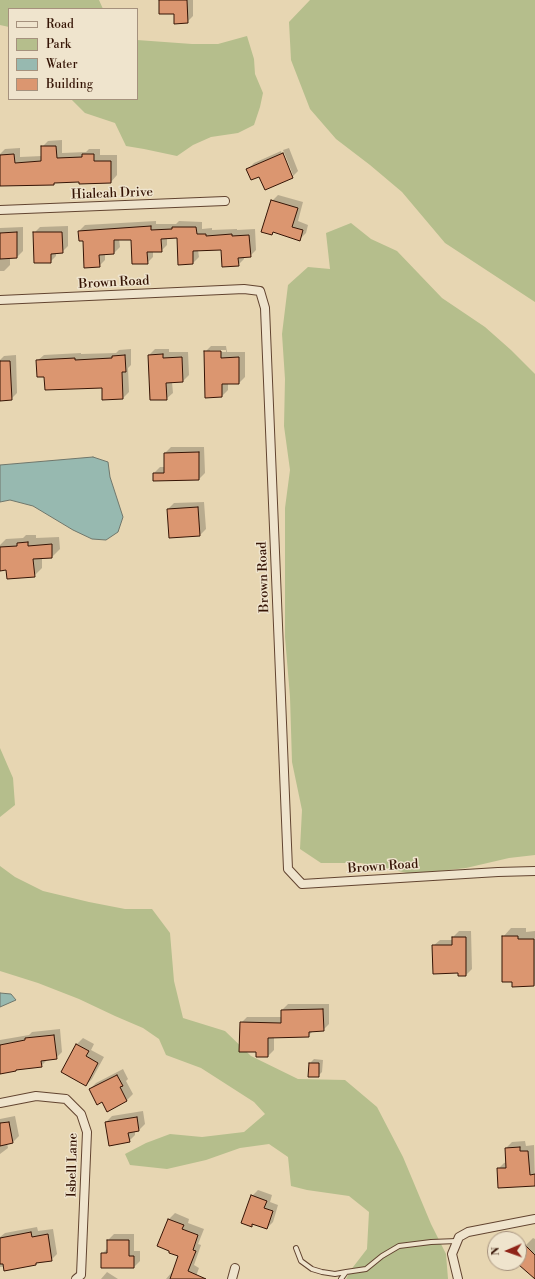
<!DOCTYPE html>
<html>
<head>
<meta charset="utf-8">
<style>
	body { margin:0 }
	#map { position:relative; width:535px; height:1279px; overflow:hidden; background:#e7d6b2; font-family:"Libre Bodoni",serif }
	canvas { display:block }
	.legend { position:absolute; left:8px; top:8px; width:130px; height:92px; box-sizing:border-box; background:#efe4cd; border:1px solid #a5917d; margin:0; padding:5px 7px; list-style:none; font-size:12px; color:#351405 }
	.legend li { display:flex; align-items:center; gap:8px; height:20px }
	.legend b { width:20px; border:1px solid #a5917d }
	.north { position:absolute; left:487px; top:1231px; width:40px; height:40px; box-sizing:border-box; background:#efe4cd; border:1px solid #a5917d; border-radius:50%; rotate:268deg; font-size:11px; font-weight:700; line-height:16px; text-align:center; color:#351405 }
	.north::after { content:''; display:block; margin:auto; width:14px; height:18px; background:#8f2418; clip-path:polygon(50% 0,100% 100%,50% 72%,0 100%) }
</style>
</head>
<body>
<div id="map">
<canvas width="535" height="1279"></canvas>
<ul class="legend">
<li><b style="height:5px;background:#efe4cd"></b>Road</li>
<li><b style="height:11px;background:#b5be8c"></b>Park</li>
<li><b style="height:11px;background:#97b9b0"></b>Water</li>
<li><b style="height:11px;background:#db9670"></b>Building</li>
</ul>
<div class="north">N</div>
</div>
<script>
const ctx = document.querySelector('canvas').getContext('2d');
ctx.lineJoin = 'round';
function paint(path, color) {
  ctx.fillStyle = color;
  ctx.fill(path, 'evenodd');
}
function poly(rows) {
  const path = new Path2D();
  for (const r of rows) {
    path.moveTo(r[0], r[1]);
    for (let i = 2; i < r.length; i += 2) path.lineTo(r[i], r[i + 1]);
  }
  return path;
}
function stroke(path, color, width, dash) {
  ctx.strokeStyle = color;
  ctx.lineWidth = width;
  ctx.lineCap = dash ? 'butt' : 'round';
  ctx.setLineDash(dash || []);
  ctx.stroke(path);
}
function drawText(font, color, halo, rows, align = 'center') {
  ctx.font = font + ' "Libre Bodoni",serif';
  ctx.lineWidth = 3;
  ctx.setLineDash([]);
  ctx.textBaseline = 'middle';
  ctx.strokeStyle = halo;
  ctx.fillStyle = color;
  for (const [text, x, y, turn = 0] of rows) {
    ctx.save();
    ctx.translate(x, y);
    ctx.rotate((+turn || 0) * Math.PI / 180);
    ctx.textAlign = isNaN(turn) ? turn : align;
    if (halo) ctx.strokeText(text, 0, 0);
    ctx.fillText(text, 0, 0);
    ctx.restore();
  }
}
const green = poly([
	[0,0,99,0,103,9,9,9,9,27,0,25],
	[310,0,535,0,535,302,445,243,402,192,370,165,336,139,310,109,291,60,289,22],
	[247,36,254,59,255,74,263,93,260,107,254,125,238,133,211,137,193,145,177,156,144,149,126,146,115,123,85,113,71,99,137,99,137,40,192,44,218,44],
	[351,223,371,239,397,251,442,298,485,327,511,350,535,374,535,855,509,858,466,868,412,874,361,863,321,863,300,849,302,810,292,762,290,697,285,637,285,508,290,470,284,426,285,379,282,334,288,285,308,267,330,269,326,233],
	[0,748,13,778,15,805,0,817],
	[0,866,15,877,43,891,89,902,125,909,152,909,170,933,174,981,183,1018,225,1031,251,1056,298,1079,345,1080,377,1107,403,1157,431,1224,446,1254,448,1279,346,1279,350,1271,367,1249,369,1212,349,1196,307,1190,291,1186,288,1157,269,1144,240,1148,206,1160,167,1169,130,1165,125,1154,146,1143,170,1134,202,1137,244,1132,265,1114,254,1102,201,1068,166,1055,159,1039,143,1028,115,1016,79,999,38,983,0,971]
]);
const water = poly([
	[93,457,108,462,110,477,123,517,118,532,106,540,92,539,73,530,33,506,10,500,0,502,0,465,93,457],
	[0,993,11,994,16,1000,0,1007,0,993]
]);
const shadow = poly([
	[160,0,193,0,193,16,187,22],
	[62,140,62,153,86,152,89,149,100,149,100,155,117,155,117,175,111,182,56,182,54,184,0,178,0,154,5,149,20,148,20,157,42,156,42,147,48,141],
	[289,148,298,171,292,177,260,176,248,169,254,163,281,151,291,175,293,175,283,150],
	[278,195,303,202,298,221,308,225,306,233,300,239,274,232,272,234,272,201],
	[156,221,156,224,176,224,179,221,202,222,202,229,212,228,212,230,237,229,237,230,255,229,256,250,250,256,244,256,244,259,238,265,222,249,198,250,199,257,193,263,178,237,167,237,167,245,161,251,153,251,153,257,147,263,132,239,119,239,120,247,114,253,105,253,105,260,99,266,79,231,85,225],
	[68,226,68,246,62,252,56,252,56,256,50,262,34,233,40,227],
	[23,227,23,251,17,257,10,258,10,265,4,271,0,271,0,228],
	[211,346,226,346,227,352,245,352,245,377,239,383,228,383,228,390,222,396,205,352],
	[210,350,226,350,226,352,210,352],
	[131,349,131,365,128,368,129,392,123,398,103,387,45,376,37,361,44,355,81,353,81,354,116,353,119,350],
	[155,349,169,349,169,352,188,352,189,375,183,381,172,382,173,393,166,399,149,355],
	[16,355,17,393,11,399,0,400,0,360,4,356],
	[171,447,204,447,205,473,199,479,154,473,160,467,165,467,165,453],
	[204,502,206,529,200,535,168,509,174,503],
	[26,535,36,535,36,538,59,537,60,549,52,557,42,557,42,568,34,576,7,569,0,570,0,545,6,539,23,538],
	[511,928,526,928,526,932,535,931,535,984,534,986,503,937],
	[459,931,471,931,472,969,466,975,459,972,433,946,440,940,453,940,453,937],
	[288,1004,329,1004,329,1024,323,1030,313,1031,308,1036,274,1036,274,1050,268,1056,257,1051,241,1023,247,1017,282,1017,282,1010],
	[60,1029,62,1052,56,1058,47,1060,41,1066,17,1069,16,1071,0,1073,0,1040,29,1035,32,1032],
	[83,1038,94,1044,91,1050,104,1057,92,1079,86,1085,62,1072,77,1044],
	[314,1059,323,1060,322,1072,318,1076,310,1063],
	[123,1069,128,1079,126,1081,133,1094,127,1100,102,1101,90,1089,96,1083],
	[143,1111,145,1124,139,1130,135,1131,135,1135,129,1141,106,1122,112,1116],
	[15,1116,19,1136,13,1142,7,1143,8,1148,0,1154,0,1119],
	[525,1141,526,1146,534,1145,535,1185,498,1169,504,1163,507,1162,506,1148,512,1142],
	[258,1190,272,1195,270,1202,278,1205,273,1222,267,1228,254,1224,251,1226,252,1196],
	[175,1213,189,1219,188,1223,204,1229,198,1244,201,1245,194,1265,199,1268,195,1279,166,1279,172,1272,173,1273,180,1256,169,1219],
	[37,1227,38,1231,53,1229,57,1254,51,1260,38,1262,36,1264,0,1267,0,1237,5,1233],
	[114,1234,134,1234,134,1251,140,1251,140,1261,134,1267,102,1254,108,1248,108,1240],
	[533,1238,535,1239,535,1279,519,1263,519,1252],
	[107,1272,118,1279,101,1279]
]);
const building = poly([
	[159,0,187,0,188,23,174,24,174,14,159,14,159,0],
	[41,146,56,146,57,158,82,157,82,154,94,154,94,161,111,161,111,183,79,184,79,182,54,183,54,185,0,186,0,155,14,154,15,163,41,161,41,146],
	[283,153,293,178,265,190,259,177,251,180,246,169,283,153],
	[271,200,298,208,292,227,303,230,300,241,273,232,272,235,261,232,271,200],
	[151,226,151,230,172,229,172,227,196,227,197,234,206,234,206,236,232,234,232,236,249,235,251,257,238,258,239,266,222,267,221,250,193,251,193,264,178,265,177,238,161,239,162,252,147,252,148,264,132,264,131,240,114,240,114,254,99,255,100,267,84,268,83,241,79,241,78,231,151,226],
	[17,232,17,258,0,259,0,233,17,232],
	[33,232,62,232,63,253,51,254,51,263,34,263,33,232],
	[204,351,221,351,221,358,239,357,239,384,222,384,222,397,205,398,204,351],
	[163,354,163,358,182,357,183,382,166,383,167,400,150,400,148,355,163,354],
	[125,355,126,372,122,372,123,399,102,400,102,388,45,390,44,377,37,377,36,360,75,358,75,360,112,358,112,356,125,355],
	[0,361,10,361,12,400,0,401,0,361],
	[199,452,199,480,153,481,153,473,164,473,164,453,199,452],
	[198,507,200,536,169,538,167,509,198,507],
	[28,542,28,546,52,544,52,558,33,559,35,577,7,579,6,570,0,571,0,547,17,546,17,543,28,542],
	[502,936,518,936,518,939,534,939,534,986,512,987,512,982,502,982,502,936],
	[452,937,466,937,466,976,458,976,458,973,433,974,432,945,452,945,452,937],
	[323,1009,324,1031,309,1032,309,1037,268,1038,268,1057,256,1057,256,1052,239,1052,240,1022,281,1023,281,1010,323,1009],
	[54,1035,57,1059,41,1061,42,1067,16,1070,16,1071,0,1074,0,1045,25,1040,25,1038,54,1035],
	[76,1044,89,1051,86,1056,98,1063,86,1086,61,1072,76,1044],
	[309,1063,319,1063,319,1077,308,1077,309,1063],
	[117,1075,123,1086,120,1087,127,1101,107,1112,102,1102,97,1105,89,1089,117,1075],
	[137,1117,139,1131,128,1133,130,1142,109,1146,105,1122,137,1117],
	[9,1122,13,1143,0,1146,0,1123,9,1122],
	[520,1147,520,1151,528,1151,530,1175,535,1174,535,1186,498,1188,497,1168,506,1168,505,1148,520,1147],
	[251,1195,267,1201,264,1208,273,1211,267,1229,252,1224,252,1227,241,1223,251,1195],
	[168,1219,184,1225,182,1229,198,1235,193,1250,196,1251,188,1271,206,1279,170,1279,178,1256,169,1253,169,1251,157,1246,168,1219],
	[31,1232,32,1237,48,1234,52,1261,36,1263,36,1265,4,1271,3,1264,0,1264,0,1238,31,1232],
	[107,1240,129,1240,129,1256,134,1256,134,1268,101,1268,101,1253,107,1253,107,1240],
	[525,1245,535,1255,535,1279,519,1265,519,1251,525,1245]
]);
const service = poly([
	[296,1248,301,1261,312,1269,322,1272,335,1274,346,1272],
	[341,1279,346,1272,366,1269,382,1256,399,1246,431,1242,457,1241]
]);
const minor = poly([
	[0,210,225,201],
	[0,300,244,289,260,291,265,308,288,869,302,884,498,872,535,871],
	[0,1103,36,1096,66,1099,81,1114,87,1132,81,1275,76,1279],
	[232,1279,235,1268],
	[458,1279,452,1254,459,1237,468,1232,535,1219]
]);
const streetNames = [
	["Hialeah Drive",112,194,-2],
	["Brown Road",114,283,-3],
	["Brown Road",264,577,-92],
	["Brown Road",383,867,-4],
	["Isbell Lane",73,1165,-89]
];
paint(green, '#b5be8c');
paint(water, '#97b9b0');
stroke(water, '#70776c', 1);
paint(shadow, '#0003');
paint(building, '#db9670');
stroke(building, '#351405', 1);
stroke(service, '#624430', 6);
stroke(minor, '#624430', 10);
stroke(service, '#efe4cd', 4);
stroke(minor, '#efe4cd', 8);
drawText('13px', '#351405', '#efe4cd', streetNames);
</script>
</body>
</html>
